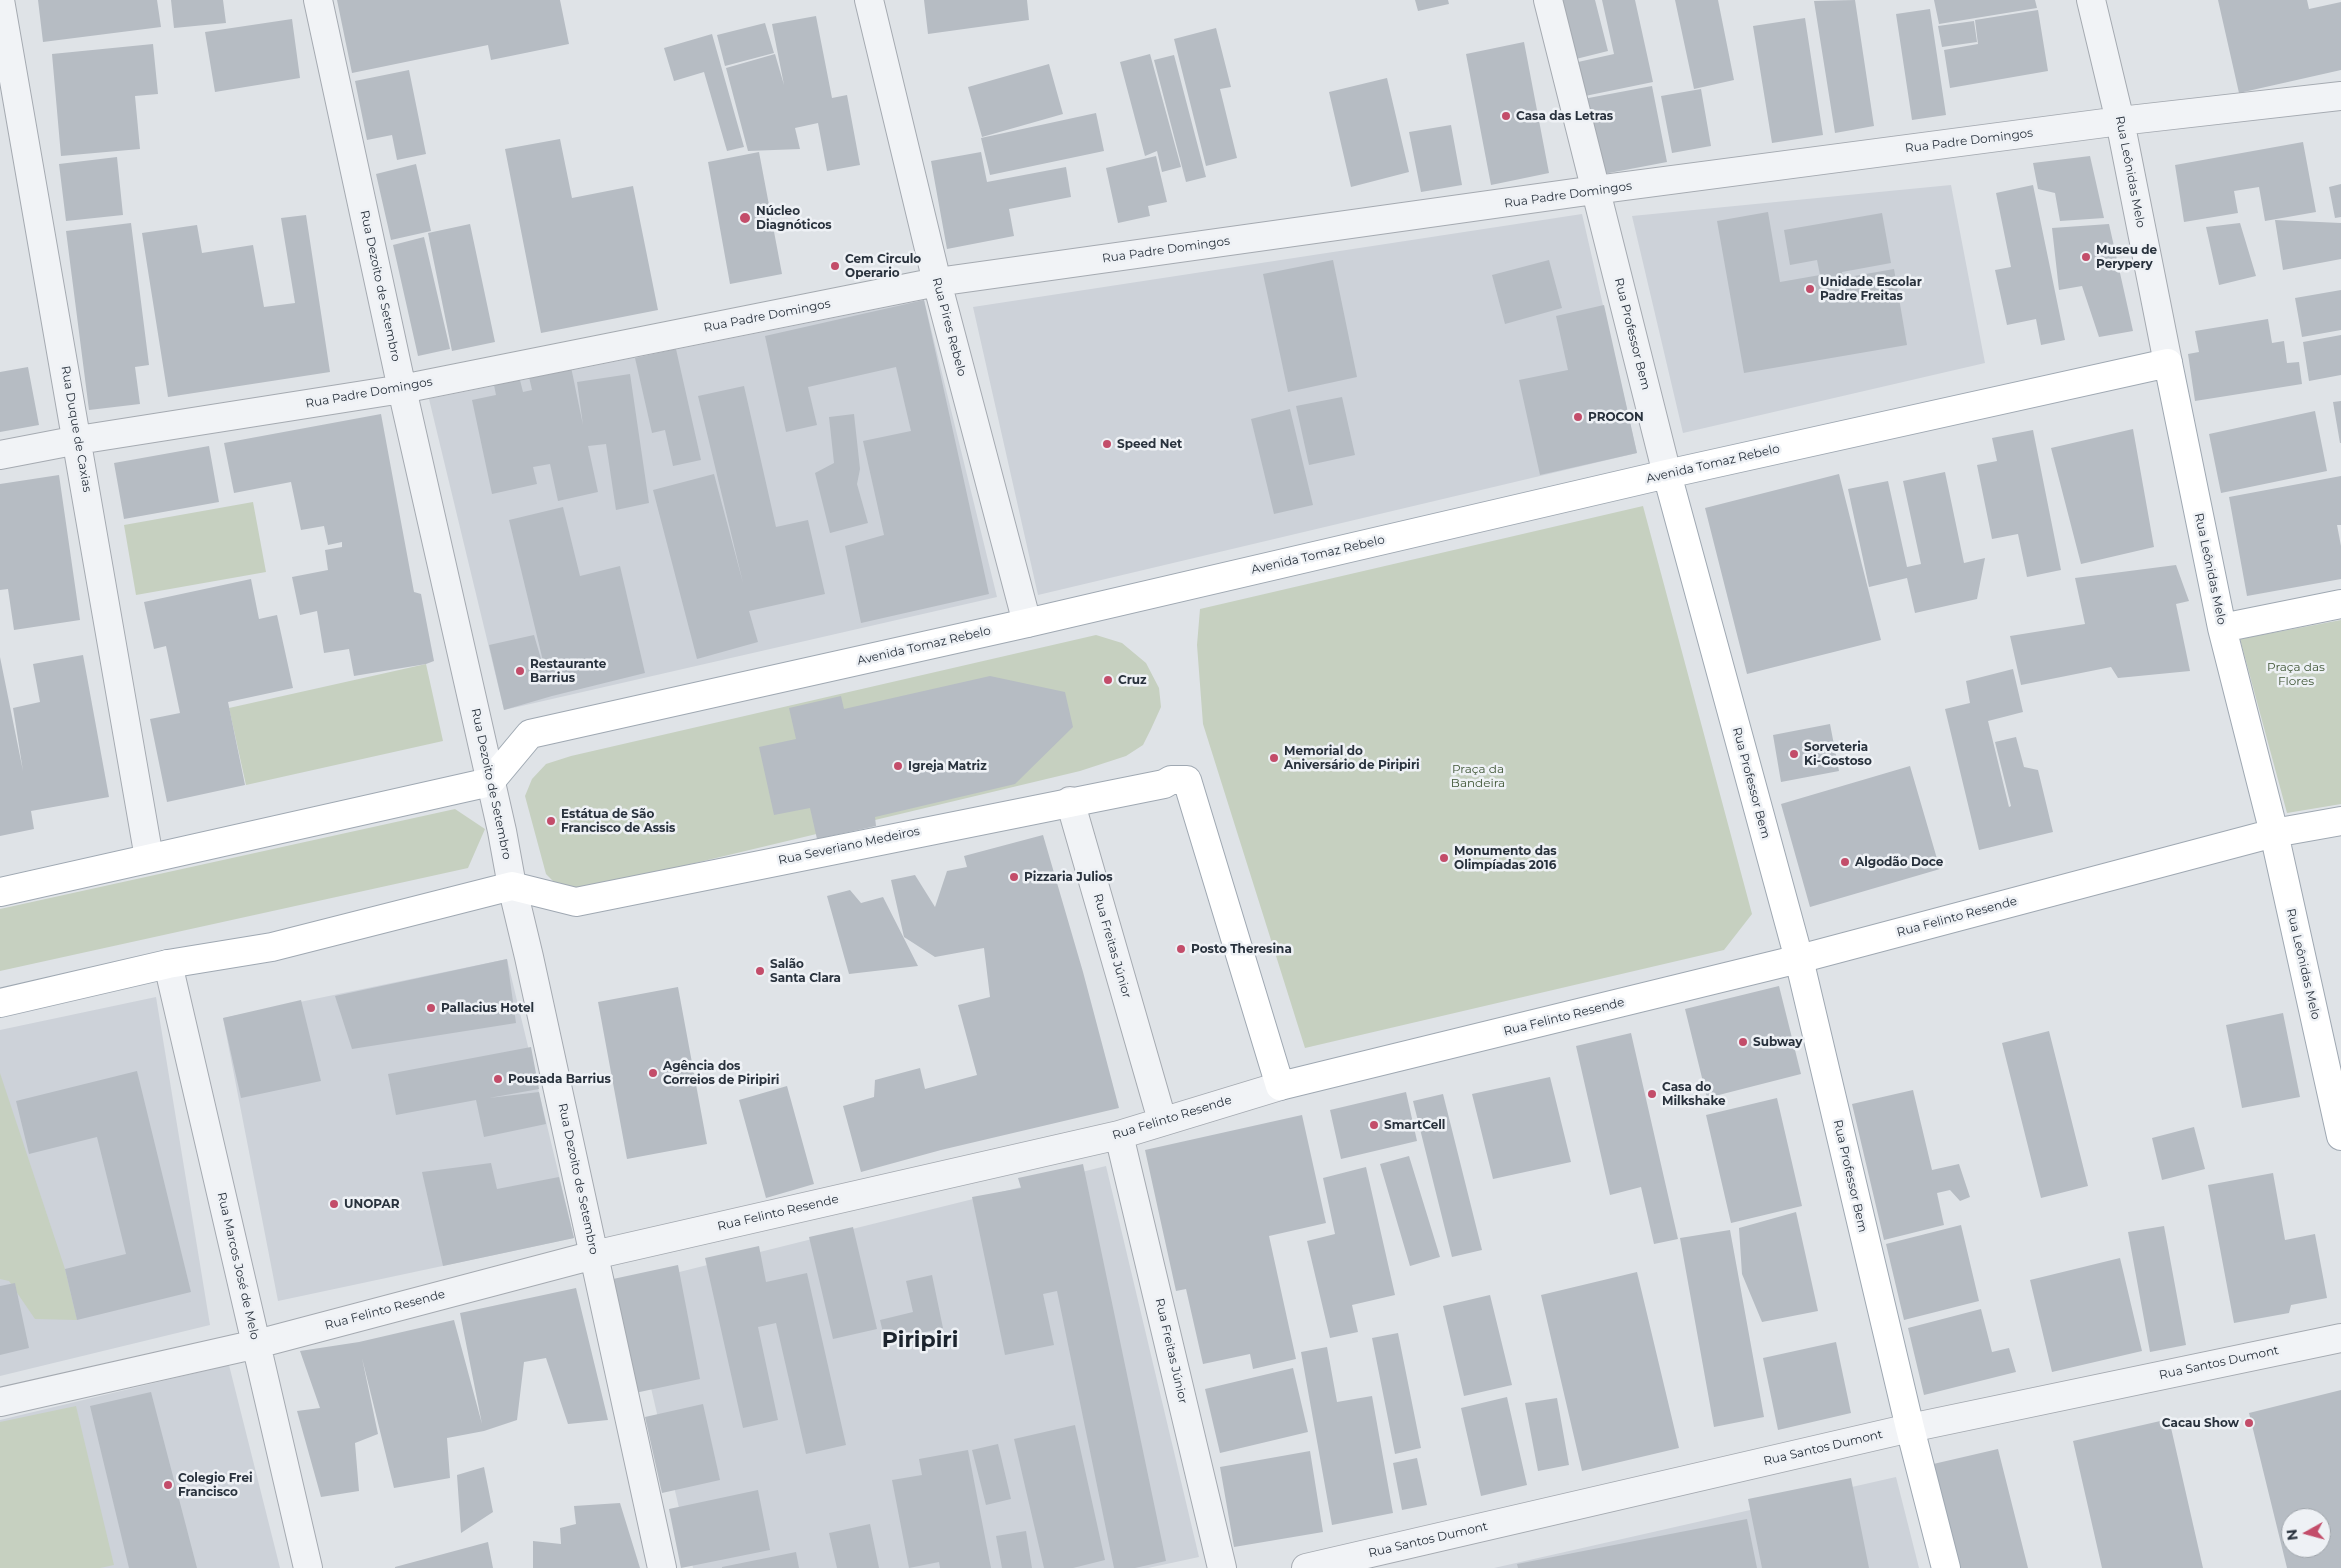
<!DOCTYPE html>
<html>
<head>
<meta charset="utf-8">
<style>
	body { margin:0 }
	#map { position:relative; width:2341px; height:1568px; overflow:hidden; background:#dfe3e7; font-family:Montserrat,sans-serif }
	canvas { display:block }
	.north { position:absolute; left:2281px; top:1508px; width:50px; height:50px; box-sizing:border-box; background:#eef1f5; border:1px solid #9fa5ab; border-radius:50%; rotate:263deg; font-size:14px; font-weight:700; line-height:20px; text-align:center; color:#29323d }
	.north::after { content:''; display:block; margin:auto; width:18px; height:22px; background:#c34d6a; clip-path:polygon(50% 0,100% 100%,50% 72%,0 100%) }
</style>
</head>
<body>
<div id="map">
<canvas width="2341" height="1568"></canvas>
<div class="north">N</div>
</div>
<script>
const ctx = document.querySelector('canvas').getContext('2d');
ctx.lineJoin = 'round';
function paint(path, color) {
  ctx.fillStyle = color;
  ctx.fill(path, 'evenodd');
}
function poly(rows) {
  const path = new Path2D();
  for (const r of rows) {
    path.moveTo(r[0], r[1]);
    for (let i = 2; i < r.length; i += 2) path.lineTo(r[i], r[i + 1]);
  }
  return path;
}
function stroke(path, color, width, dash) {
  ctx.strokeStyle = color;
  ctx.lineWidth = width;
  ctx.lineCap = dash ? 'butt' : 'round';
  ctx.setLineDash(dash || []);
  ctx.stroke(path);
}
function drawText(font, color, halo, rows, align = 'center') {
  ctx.font = font + ' Montserrat,sans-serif';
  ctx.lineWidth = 5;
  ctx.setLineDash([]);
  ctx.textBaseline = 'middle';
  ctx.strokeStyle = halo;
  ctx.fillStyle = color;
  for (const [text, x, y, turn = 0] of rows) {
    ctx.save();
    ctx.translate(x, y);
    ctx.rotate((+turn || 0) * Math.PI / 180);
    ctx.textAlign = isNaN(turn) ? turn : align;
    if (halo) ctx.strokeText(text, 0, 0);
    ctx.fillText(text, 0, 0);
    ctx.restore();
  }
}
const built = poly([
	[1951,185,1985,363,1683,433,1632,216],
	[1582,214,1637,453,1038,595,973,307],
	[924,300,997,597,504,710,429,399],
	[507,959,574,1238,278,1301,223,1018],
	[156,997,210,1325,0,1376,0,1030],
	[1106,1166,1199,1557,1148,1568,693,1568,627,1285],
	[229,1365,280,1568,0,1568,0,1420],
	[1896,1477,1919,1568,1494,1568]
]);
const green = poly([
	[253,502,266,572,136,595,124,525],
	[1643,506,1752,914,1724,950,1305,1048,1203,724,1197,645,1200,609],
	[2341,620,2341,804,2287,813,2240,639],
	[1096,635,1122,643,1146,663,1159,688,1161,707,1151,729,1143,745,1126,756,1080,771,578,891,560,888,546,874,525,796,532,779,546,764,571,756],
	[426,664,443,741,246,785,229,708],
	[455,809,485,829,468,868,0,971,0,909],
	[0,1073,65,1269,77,1320,35,1319,9,1281,0,1279],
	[76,1406,114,1565,100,1568,0,1568,0,1422]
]);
const building = poly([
	[38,0,157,0,161,27,43,42],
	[171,0,223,0,226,23,174,28],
	[337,0,560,0,569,44,491,60,488,45,352,73],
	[924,0,1027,0,1029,20,928,34],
	[1415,0,1448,0,1449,4,1418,11],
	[1560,0,1595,0,1608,51,1576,59],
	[1602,0,1635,0,1653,82,1585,96,1578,62,1614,54],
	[1675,0,1718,0,1734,80,1694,89],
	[1855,0,1874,126,1835,133,1814,1],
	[1934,0,2035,0,2037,8,1939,24],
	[2218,0,2307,0,2309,9,2341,2,2341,70,2239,93],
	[1930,9,1946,115,1912,120,1896,14],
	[2038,10,2048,71,1950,88,1944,50,1978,44,1975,20],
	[816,16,832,98,847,95,860,165,827,171,818,123,795,128,800,149,748,151,726,68,775,54,784,85,772,24],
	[1805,18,1823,135,1772,143,1753,26],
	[292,19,300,78,215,92,205,32],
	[1974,21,1977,42,1942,47,1938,26],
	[765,23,774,53,725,66,717,35],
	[1216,28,1231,87,1220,89,1237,158,1206,166,1174,39],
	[712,34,744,147,727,151,704,72,674,81,664,48],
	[1524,42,1549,173,1491,185,1466,54],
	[153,44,158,94,135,96,140,149,61,156,52,54],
	[1150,54,1181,167,1162,172,1157,151,1145,156,1120,62],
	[1174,55,1206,177,1186,182,1154,60],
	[1049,64,1063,114,982,137,968,87],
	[409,70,426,154,397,160,392,135,367,140,355,81],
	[1387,78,1409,172,1351,187,1329,92],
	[1652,86,1667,162,1593,176,1578,100],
	[1701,89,1711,146,1672,153,1661,96],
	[1096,113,1104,151,990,175,981,138],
	[1451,125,1462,185,1421,192,1409,132],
	[560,139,572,198,633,186,658,310,541,333,505,149],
	[2303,142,2316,212,2265,221,2259,187,2234,191,2238,213,2184,222,2175,165],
	[759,152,782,274,730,284,708,162],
	[981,152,987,182,1066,167,1071,197,1009,209,1014,236,947,249,931,161],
	[1156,156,1167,202,1148,206,1150,216,1118,223,1106,168],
	[2090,156,2104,218,2060,221,2055,193,2038,189,2033,163],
	[117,157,123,215,66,221,59,164],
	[416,164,431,231,391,240,376,174],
	[2341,184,2341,217,2335,218,2329,187],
	[2033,185,2065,340,2041,345,2036,319,2007,325,1995,270,2011,267,1996,193],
	[1768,212,1780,282,1820,275,1817,260,1790,265,1784,230,1882,213,1891,263,1842,272,1843,278,1894,269,1907,345,1744,373,1717,221],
	[306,215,330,372,168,397,142,233,197,225,202,253,253,245,264,307,295,303,281,218],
	[2275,220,2341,223,2341,259,2283,270],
	[131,223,149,365,135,367,140,404,89,410,66,231],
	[2240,223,2256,276,2219,285,2206,227],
	[470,224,495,342,452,351,428,233],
	[2109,224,2133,331,2099,337,2082,286,2059,290,2052,228],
	[424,237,450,349,418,356,393,245],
	[1333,260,1357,377,1288,392,1263,274],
	[1549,260,1562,308,1505,324,1492,275],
	[2341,290,2341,330,2302,337,2295,298],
	[924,300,989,594,861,623,845,546,884,535,863,441,911,431,896,367,808,387,817,425,786,432,765,336],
	[1604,305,1637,453,1540,475,1519,380,1568,370,1556,316],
	[2268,319,2272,343,2284,341,2287,363,2299,362,2302,384,2195,401,2188,354,2199,352,2195,331],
	[2341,335,2341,375,2309,381,2303,342],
	[676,349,701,460,673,466,665,430,652,433,635,358],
	[28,367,39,425,0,432,0,372],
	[571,367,583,425,577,382,630,374,649,503,616,510,606,444,588,446,598,492,558,501,550,464,533,467,537,484,492,494,472,400,496,395,494,385,520,380,523,392,532,390,529,377],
	[744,386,776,527,808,520,825,594,749,611,758,642,697,659,653,490,714,474,743,583,698,396],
	[1342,397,1355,455,1309,465,1296,406],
	[2341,401,2341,443,2340,443,2333,402],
	[1290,409,1313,505,1274,514,1251,419],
	[2315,411,2327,471,2221,493,2209,434],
	[381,414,414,592,421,594,434,661,426,664,354,676,349,649,324,653,317,611,300,615,292,577,328,570,325,550,342,547,342,542,328,545,324,526,301,530,291,482,234,493,224,443],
	[854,414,860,469,857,484,868,523,830,533,815,473,834,463,829,417],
	[2133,429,2154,547,2081,564,2051,448],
	[2033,430,2061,570,2027,577,2018,534,1992,539,1977,465,1997,461,1992,438],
	[209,446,219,502,124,519,114,463],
	[1945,472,1964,563,1985,558,1977,599,1915,613,1907,578,1869,587,1848,489,1888,481,1907,567,1921,564,1903,481],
	[1839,474,1881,640,1747,674,1705,508],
	[59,475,80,620,14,630,8,589,0,590,0,484],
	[2341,476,2341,525,2337,525,2341,546,2341,579,2247,596,2229,497],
	[563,507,580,576,620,566,645,673,552,696,504,710,489,645,534,635,549,686,509,520],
	[2176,565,2189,601,2176,604,2190,671,2118,678,2111,667,2021,685,2010,636,2085,624,2075,578],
	[251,579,259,619,277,615,293,688,228,702,245,785,167,802,150,719,180,713,166,646,154,649,144,602],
	[83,655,109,797,31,811,34,829,0,836,0,657,23,771,13,708,40,702,33,664],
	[2013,669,2023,712,1988,721,2009,807,2011,806,1995,742,2016,737,2024,767,2038,770,2053,832,1979,850,1945,709,1970,703,1966,681],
	[990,676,1065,692,1073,727,1015,784,875,817,876,826,817,839,810,808,774,815,759,747,796,739,789,708,841,696,844,709],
	[1830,724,1839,771,1781,782,1773,735],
	[1910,766,1940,869,1810,907,1781,804],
	[1043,835,1083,972,1119,1108,941,1150,861,1172,843,1106,874,1097,875,1080,920,1068,925,1089,977,1075,958,1005,990,997,984,948,935,957,904,937,891,880,915,875,935,907,947,871,967,867,964,856],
	[850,890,861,903,883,897,918,966,849,974,827,896],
	[507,959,516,1023,352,1049,335,996],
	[1779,986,1801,1074,1707,1098,1685,1009],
	[678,987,707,1144,627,1159,598,1002],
	[301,1000,321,1081,241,1098,223,1018],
	[2283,1013,2300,1097,2242,1108,2226,1025],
	[2049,1031,2088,1186,2041,1198,2002,1043],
	[1631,1033,1678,1239,1654,1244,1641,1187,1610,1195,1576,1046],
	[531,1047,539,1089,489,1098,539,1092,546,1124,484,1137,476,1100,396,1115,388,1074],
	[137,1071,191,1292,77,1320,65,1269,126,1254,97,1137,29,1154,16,1101],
	[1550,1077,1571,1162,1493,1179,1472,1094],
	[787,1086,814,1184,766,1198,739,1100],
	[1913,1090,1932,1170,1959,1164,1970,1197,1960,1201,1950,1190,1937,1193,1944,1225,1884,1240,1852,1104],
	[1406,1092,1417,1141,1341,1159,1330,1110],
	[1443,1094,1482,1250,1452,1257,1413,1101],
	[1777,1098,1802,1206,1731,1223,1706,1115],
	[1302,1115,1326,1223,1269,1236,1296,1359,1253,1369,1250,1354,1203,1364,1186,1289,1176,1291,1145,1150],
	[2194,1127,2205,1169,2162,1180,2152,1138],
	[1409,1156,1440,1257,1410,1266,1380,1164],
	[491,1163,497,1189,559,1177,574,1238,443,1266,422,1172],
	[1083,1164,1166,1561,1135,1568,1114,1568,1057,1291,1043,1294,1054,1345,1005,1355,972,1197,1021,1188,1018,1178],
	[1366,1167,1395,1295,1352,1305,1358,1332,1330,1338,1307,1241,1335,1234,1323,1178],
	[2273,1173,2285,1240,2315,1234,2327,1298,2291,1305,2289,1313,2234,1323,2208,1185],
	[1796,1212,1818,1311,1762,1322,1742,1274,1739,1228],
	[1961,1225,1979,1301,1904,1320,1886,1244],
	[2164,1226,2186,1345,2150,1352,2128,1232],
	[853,1227,877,1329,833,1339,809,1237],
	[1730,1230,1764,1417,1714,1427,1680,1238],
	[759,1246,766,1282,807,1273,846,1445,806,1454,776,1323,758,1327,778,1420,743,1428,705,1258],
	[2120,1258,2142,1351,2052,1372,2030,1280],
	[678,1265,700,1379,635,1393,613,1279],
	[1637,1272,1679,1448,1582,1471,1541,1295],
	[932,1275,943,1328,885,1341,880,1320,913,1312,906,1281],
	[15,1283,29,1348,0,1355,0,1286],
	[576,1288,608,1420,568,1424,546,1358,524,1362,517,1420,484,1431,447,1438,450,1478,394,1488,362,1358,378,1434,355,1443,359,1491,321,1497,297,1411,320,1408,300,1351,359,1342,454,1320,482,1424,460,1313],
	[1490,1295,1512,1385,1464,1396,1443,1306],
	[1981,1309,1992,1352,2009,1348,2016,1372,1924,1395,1908,1328],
	[1398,1333,1421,1448,1395,1454,1372,1338],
	[1836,1342,1851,1413,1778,1430,1763,1358],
	[1327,1347,1337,1402,1372,1396,1393,1513,1332,1525,1301,1352],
	[1293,1368,1308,1432,1220,1453,1205,1389],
	[2341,1390,2341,1568,2287,1568,2249,1413],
	[2291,1518,2321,1518,2321,1548,2291,1548],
	[151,1392,197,1568,129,1568,90,1406],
	[1507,1397,1527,1485,1481,1496,1461,1408],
	[1557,1398,1569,1465,1538,1471,1525,1403],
	[703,1404,720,1480,662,1493,645,1417],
	[2169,1419,2203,1568,2102,1568,2073,1441],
	[1075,1425,1105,1560,1073,1568,1044,1568,1014,1439],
	[998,1444,1011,1499,986,1505,972,1450],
	[1998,1449,2028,1568,1956,1568,1929,1465],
	[968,1450,991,1568,940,1568,939,1562,909,1568,892,1480,922,1475,919,1459],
	[1310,1451,1323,1532,1234,1547,1220,1467],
	[1417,1458,1427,1505,1402,1510,1393,1463],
	[484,1467,493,1512,461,1533,457,1475],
	[1851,1478,1869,1568,1762,1568,1748,1499],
	[758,1490,770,1550,681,1568,669,1509],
	[620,1503,640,1568,533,1568,533,1541,561,1544,560,1528,576,1524,574,1506],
	[1747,1519,1757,1568,1518,1568,1517,1564],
	[870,1524,879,1568,837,1568,829,1533],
	[1026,1531,1032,1568,1002,1568,996,1536],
	[488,1542,493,1568,395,1568,395,1567],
	[796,1552,799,1568,722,1568,722,1567]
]);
const street = poly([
	[0,0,149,858],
	[318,0,402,389,502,831,512,886,529,957,662,1568],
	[869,0,937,282,1027,623],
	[1548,0,1667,474],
	[2091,0,2120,121,2168,363],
	[0,455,78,440,402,389,937,282,1595,190,2120,121,2341,96],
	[1070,801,1162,1120],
	[168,964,308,1568],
	[1119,1135,1222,1568],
	[0,1402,257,1344,594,1255,1119,1135,1280,1086],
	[1306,1568,1910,1428,2341,1338]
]);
const primary = poly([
	[1667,474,1799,959,1910,1428,1946,1568],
	[2222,628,2341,604],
	[0,892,490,782,530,734,1027,623,1667,474,2168,363,2222,628,2274,833,2341,1136],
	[0,1003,168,964,272,947,512,886,576,902,1164,784,1171,780,1187,780,1280,1086,1799,959,2274,833,2341,821]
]);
const markers = [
	[1506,116,5,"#c34d6a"],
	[745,218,6,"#c34d6a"],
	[2086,257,5,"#c34d6a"],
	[835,266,5,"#c34d6a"],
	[1810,289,5,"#c34d6a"],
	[1578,417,5,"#c34d6a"],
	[1107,444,5,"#c34d6a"],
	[520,671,5,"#c34d6a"],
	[1108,680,5,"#c34d6a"],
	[1794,754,5,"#c34d6a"],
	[1274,758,5,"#c34d6a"],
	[898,766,5,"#c34d6a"],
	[551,821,5,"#c34d6a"],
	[1444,858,5,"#c34d6a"],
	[1845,862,5,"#c34d6a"],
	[1014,877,5,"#c34d6a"],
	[1181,949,5,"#c34d6a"],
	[760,971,5,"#c34d6a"],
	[431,1008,5,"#c34d6a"],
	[1743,1042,5,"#c34d6a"],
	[653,1073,5,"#c34d6a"],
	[498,1079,5,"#c34d6a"],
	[1652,1094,5,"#c34d6a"],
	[1374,1125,5,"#c34d6a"],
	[334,1204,5,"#c34d6a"],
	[2249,1423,5,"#c34d6a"],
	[168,1485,5,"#c34d6a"]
];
const poiNames = [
	["Casa das Letras",1516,116],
	["Núcleo",756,211],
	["Diagnóticos",756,225],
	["Museu de",2096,250],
	["Perypery",2096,264],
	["Cem Circulo",845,259],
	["Operario",845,273],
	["Unidade Escolar",1820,282],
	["Padre Freitas",1820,296],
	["PROCON",1588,417],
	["Speed Net",1117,444],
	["Restaurante",530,664],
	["Barrius",530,678],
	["Cruz",1118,680],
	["Sorveteria",1804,747],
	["Ki-Gostoso",1804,761],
	["Memorial do",1284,751],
	["Aniversário de Piripiri",1284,765],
	["Igreja Matriz",908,766],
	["Estátua de São",561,814],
	["Francisco de Assis",561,828],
	["Monumento das",1454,851],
	["Olimpíadas 2016",1454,865],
	["Algodão Doce",1855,862],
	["Pizzaria Julios",1024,877],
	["Posto Theresina",1191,949],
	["Salão",770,964],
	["Santa Clara",770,978],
	["Pallacius Hotel",441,1008],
	["Subway",1753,1042],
	["Agência dos",663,1066],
	["Correios de Piripiri",663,1080],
	["Pousada Barrius",508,1079],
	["Casa do",1662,1087],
	["Milkshake",1662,1101],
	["SmartCell",1384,1125],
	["UNOPAR",344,1204],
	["Cacau Show",2239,1423,"right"],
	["Colegio Frei",178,1478],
	["Francisco",178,1492]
];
const streetNames = [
	["Rua Padre Domingos",1969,141,-7],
	["Rua Leônidas Melo",2130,172,79],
	["Rua Padre Domingos",1568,195,-8],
	["Rua Padre Domingos",1166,250,-8],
	["Rua Dezoito de Setembro",380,286,78],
	["Rua Padre Domingos",767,316,-11],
	["Rua Pires Rebelo",949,327,75],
	["Rua Professor Bem",1632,334,76],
	["Rua Padre Domingos",369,393,-10],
	["Rua Duque de Caxias",76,429,80],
	["Avenida Tomaz Rebelo",1713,464,-13],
	["Avenida Tomaz Rebelo",1318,555,-13],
	["Rua Leônidas Melo",2210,569,78],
	["Avenida Tomaz Rebelo",924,646,-13],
	["Rua Professor Bem",1751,783,75],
	["Rua Dezoito de Setembro",491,784,78],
	["Rua Severiano Medeiros",849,846,-12],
	["Rua Felinto Resende",1957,917,-15],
	["Rua Freitas Júnior",1112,946,74],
	["Rua Leônidas Melo",2303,964,77],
	["Rua Felinto Resende",1564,1017,-14],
	["Rua Felinto Resende",1172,1118,-17],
	["Rua Professor Bem",1850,1176,77],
	["Rua Dezoito de Setembro",578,1179,78],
	["Rua Felinto Resende",778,1213,-13],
	["Rua Marcos José de Melo",238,1266,77],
	["Rua Felinto Resende",385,1310,-15],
	["Rua Freitas Júnior",1171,1351,77],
	["Rua Santos Dumont",2219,1363,-12],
	["Rua Santos Dumont",1823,1448,-13],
	["Rua Santos Dumont",1428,1540,-13]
];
const parkNames = [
	["Praça das",2296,667],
	["Flores",2296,681],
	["Praça da",1478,769],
	["Bandeira",1478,783]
];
const townNames = [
	["Piripiri",920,1341]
];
paint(built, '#cdd2d9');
paint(green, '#c6d0c0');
paint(building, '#b6bcc3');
stroke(street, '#a5aab1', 30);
stroke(primary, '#9fa8b2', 30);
stroke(street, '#f1f3f6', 28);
stroke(primary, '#fff', 28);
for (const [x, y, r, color] of markers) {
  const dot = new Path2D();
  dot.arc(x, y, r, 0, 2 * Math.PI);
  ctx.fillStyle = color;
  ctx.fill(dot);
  stroke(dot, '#eef1f5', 2);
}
drawText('bold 12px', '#29323d', '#eef1f5', poiNames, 'left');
drawText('12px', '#29323d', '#eef1f5', streetNames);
drawText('12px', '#405737', '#eef1f5', parkNames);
drawText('bold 22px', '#1b232d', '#eef1f5', townNames);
</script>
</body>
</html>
